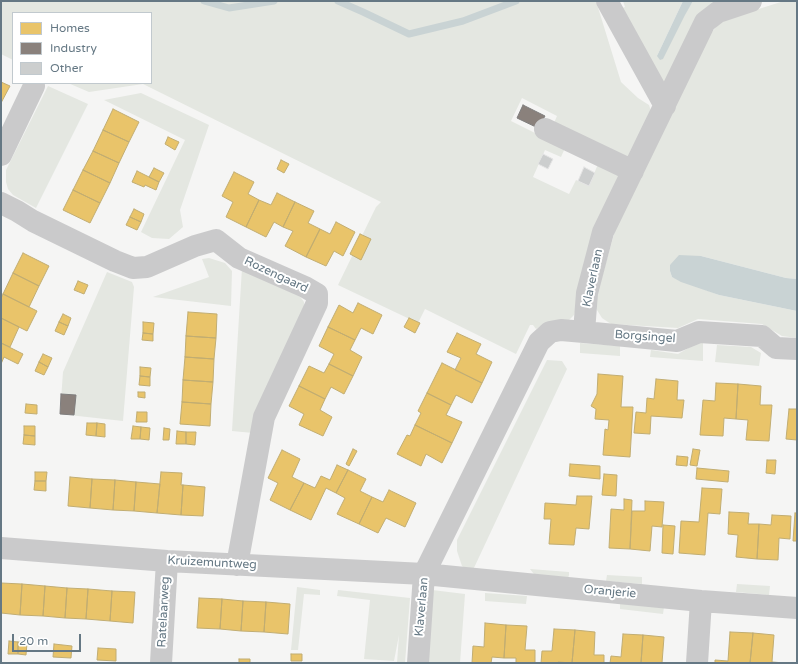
<!DOCTYPE html>
<html>
<head>
<meta charset="utf-8">
<style>
	body { margin:0 }
	#map { position:relative; width:798px; height:664px; overflow:hidden; background:#f5f5f4; font-family:"Varela Round",sans-serif }
	canvas { display:block }
	.frame { position:absolute; inset:0; border:2px solid #657884; pointer-events:none }
	.legend { position:absolute; left:12px; top:12px; width:140px; height:72px; box-sizing:border-box; background:#fff; border:1px solid #c1c9ce; margin:0; padding:5px 7px; list-style:none; font-size:12px; color:#657884 }
	.legend li { display:flex; align-items:center; gap:8px; height:20px }
	.legend b { width:20px; border:1px solid #c1c9ce }
	.scale { position:absolute; left:12px; top:634px; width:69px; height:18px; box-sizing:border-box; border:2px solid #657884; border-top:0; padding-left:5px; font-size:12px; line-height:14px; white-space:nowrap; color:#657884; -webkit-text-stroke:3px #fff; paint-order:stroke }
</style>
</head>
<body>
<div id="map">
<canvas width="798" height="664"></canvas>
<div class="frame"></div>
<ul class="legend">
<li><b style="height:11px;background:#e9c46a"></b>Homes</li>
<li><b style="height:11px;background:#8a817c"></b>Industry</li>
<li><b style="height:11px;background:#cccece"></b>Other</li>
</ul>
<div class="scale">20 m</div>
</div>
<script>
const ctx = document.querySelector('canvas').getContext('2d');
ctx.lineJoin = 'round';
function paint(path, color) {
  ctx.fillStyle = color;
  ctx.fill(path, 'evenodd');
}
function poly(rows) {
  const path = new Path2D();
  for (const r of rows) {
    path.moveTo(r[0], r[1]);
    for (let i = 2; i < r.length; i += 2) path.lineTo(r[i], r[i + 1]);
  }
  return path;
}
function stroke(path, color, width, dash) {
  ctx.strokeStyle = color;
  ctx.lineWidth = width;
  ctx.lineCap = dash ? 'butt' : 'round';
  ctx.setLineDash(dash || []);
  ctx.stroke(path);
}
function drawText(font, color, halo, rows, align = 'center') {
  ctx.font = font + ' "Varela Round",sans-serif';
  ctx.lineWidth = 4;
  ctx.setLineDash([]);
  ctx.textBaseline = 'middle';
  ctx.strokeStyle = halo;
  ctx.fillStyle = color;
  for (const [text, x, y, turn = 0] of rows) {
    ctx.save();
    ctx.translate(x, y);
    ctx.rotate((+turn || 0) * Math.PI / 180);
    ctx.textAlign = isNaN(turn) ? turn : align;
    if (halo) ctx.strokeText(text, 0, 0);
    ctx.fillText(text, 0, 0);
    ctx.restore();
  }
}
const green = poly([
	[1,1,596,1,621,82,638,98,649,105,651,111,626,160,553,125,557,116,522,98,511,121,565,148,561,157,545,150,533,177,569,194,576,180,589,186,598,164,618,174,619,177,574,315,567,322,541,326,536,329,533,325,530,325,516,354,425,309,418,323,338,285,376,207,381,202,143,84,89,92,68,83,151,83,151,13,13,13,13,60,1,54],
	[623,1,683,1,657,56,693,1,722,1,663,91,622,8,625,7],
	[784,1,797,1,797,279,786,278,701,256,670,265,670,271,672,277,719,295,797,311,797,338,782,336,762,324,698,319,678,328,611,324,602,318,597,310,595,302,616,227,706,39,717,26,727,19],
	[48,86,88,104,36,208,13,195,8,189,6,182,6,170],
	[141,93,209,125,180,210,183,227,169,239,152,238,141,232,185,140,104,100],
	[209,258,225,263,232,271,231,306,153,297,209,277,202,259],
	[242,268,299,295,304,302,304,311,253,433,232,431],
	[107,272,132,282,134,287,123,421,60,414,63,372],
	[580,343,620,346,620,356,580,353],
	[697,343,703,343,703,361,650,357,651,350,678,354],
	[717,345,751,347,761,353,759,366,715,362],
	[547,360,562,361,567,369,473,570,467,571,462,566,457,551,457,540],
	[530,569,569,572,569,575,568,579,537,578],
	[607,575,642,577,642,584,606,581],
	[737,584,770,586,769,595,736,592],
	[297,587,320,590,320,595,304,594,298,650,291,650],
	[338,590,410,598,405,663,397,663,399,635,394,661,364,659,370,600,337,596],
	[432,590,465,594,460,663,428,663],
	[485,593,527,596,526,604,485,601],
	[620,602,664,607,663,614,620,609]
]);
const water = poly([
	[683,1,693,1,685,15,663,59,660,60,657,56],
	[679,255,701,256,786,278,797,279,797,311,719,295,681,282,672,277,670,271,670,265]
]);
const homes = poly([
	[1,82,10,86,1,103,1,82],
	[113,109,139,122,129,142,103,130,113,109],
	[103,130,129,142,119,163,93,151,103,130],
	[168,137,179,142,175,150,165,144,168,137],
	[93,151,119,163,110,183,83,170,93,151],
	[281,160,289,164,284,173,277,169,281,160],
	[154,168,164,173,159,182,149,177,154,168],
	[83,170,110,183,100,203,73,190,83,170],
	[137,171,159,182,156,190,145,185,144,187,132,182,137,171],
	[234,172,254,182,248,194,259,200,246,227,226,217,233,202,222,196,234,172],
	[73,190,100,203,90,223,63,210,73,190],
	[277,193,295,202,283,227,274,222,266,237,246,227,259,200,271,205,277,193],
	[295,202,314,211,308,223,320,229,306,257,285,246,293,231,283,227,295,202],
	[134,209,144,214,141,222,130,217,134,209],
	[130,217,141,222,137,230,126,225,130,217],
	[336,222,355,232,343,256,334,251,326,266,306,257,320,229,330,234,336,222],
	[360,234,371,239,361,260,350,254,360,234],
	[23,253,49,266,39,286,13,273,23,253],
	[13,273,39,286,29,307,3,294,13,273],
	[78,281,88,285,84,294,74,290,78,281],
	[3,294,37,311,27,331,1,318,1,298,3,294],
	[358,303,382,315,373,334,361,328,355,340,328,327,339,305,353,313,358,303],
	[188,312,217,314,216,338,186,336,188,312],
	[63,314,71,318,68,326,59,322,63,314],
	[1,318,19,327,10,347,1,343,1,318],
	[409,318,420,323,415,333,404,327,409,318],
	[59,322,68,326,64,335,55,331,59,322],
	[143,322,154,323,153,334,143,333,143,322],
	[328,327,355,340,350,350,362,357,353,376,329,364,334,354,319,346,328,327],
	[143,333,153,334,153,341,142,340,143,333],
	[457,333,481,344,476,354,492,362,482,383,455,370,461,358,447,352,457,333],
	[186,336,216,338,214,359,185,357,186,336],
	[1,343,23,354,18,364,4,357,1,364,1,343],
	[43,354,52,358,48,367,39,362,43,354],
	[185,357,214,359,213,382,183,380,185,357],
	[39,362,48,367,44,375,35,371,39,362],
	[442,363,482,383,472,403,456,395,451,405,427,393,442,363],
	[329,364,353,376,344,394,331,387,325,399,299,386,309,366,324,373,329,364],
	[140,367,151,368,150,377,140,376,140,367],
	[598,374,623,376,621,407,633,407,630,457,603,455,605,429,608,430,609,420,595,419,596,409,591,406,597,394,598,374],
	[140,376,150,377,150,386,139,385,140,376],
	[656,379,678,381,677,400,684,400,682,418,651,416,650,434,634,433,636,412,646,413,647,398,654,399,656,379],
	[183,380,213,382,211,404,182,402,183,380],
	[716,383,738,384,736,419,724,418,723,436,700,435,703,400,715,401,716,383],
	[738,384,761,386,760,405,772,405,769,441,746,440,748,420,736,419,738,384],
	[299,386,325,399,320,410,332,417,323,436,299,425,304,414,289,406,299,386],
	[138,392,145,392,145,398,138,397,138,392],
	[427,393,451,405,446,415,462,422,452,443,415,425,421,413,418,411,427,393],
	[182,402,211,404,210,426,180,424,182,402],
	[26,404,37,405,37,414,25,413,26,404],
	[789,409,797,409,797,440,786,439,789,409],
	[137,412,147,412,147,422,136,422,137,412],
	[87,423,97,423,96,436,86,435,87,423],
	[97,423,105,424,105,437,96,436,97,423],
	[415,425,452,443,442,463,426,454,421,466,397,454,407,435,410,436,415,425],
	[24,426,35,426,35,436,24,435,24,426],
	[133,426,141,427,140,439,131,439,133,426],
	[141,427,150,428,149,440,140,439,141,427],
	[164,428,170,429,169,440,163,440,164,428],
	[177,431,186,432,186,444,176,444,177,431],
	[186,432,196,432,195,445,186,444,186,432],
	[24,435,35,436,35,445,23,444,24,435],
	[353,449,357,451,349,466,346,464,353,449],
	[693,449,700,450,697,466,690,465,693,449],
	[282,450,300,459,292,477,304,483,290,510,270,500,278,483,268,478,282,450],
	[677,456,688,457,687,466,676,465,677,456],
	[767,460,776,460,775,474,766,473,767,460],
	[570,464,600,466,600,479,569,476,570,464],
	[337,465,348,470,336,493,326,488,311,520,290,510,304,483,315,488,321,476,330,480,337,465],
	[697,468,729,471,728,482,696,479,697,468],
	[348,470,366,479,360,491,372,497,359,524,337,514,345,498,336,493,348,470],
	[35,472,47,472,46,481,35,481,35,472],
	[161,472,182,473,181,485,183,485,181,515,157,513,161,472],
	[604,474,617,475,616,496,602,495,604,474],
	[70,477,92,479,90,508,68,506,70,477],
	[92,479,115,480,113,510,90,508,92,479],
	[115,480,136,482,134,511,113,510,115,480],
	[35,481,46,481,46,491,34,490,35,481],
	[136,482,160,484,157,513,134,511,136,482],
	[183,485,205,487,203,516,181,515,183,485],
	[702,488,722,489,720,514,708,513,705,555,679,553,681,521,699,522,702,488],
	[389,490,416,503,405,527,386,518,378,533,359,524,372,497,383,502,389,490],
	[577,496,592,496,589,529,576,528,574,545,549,544,551,519,544,519,545,503,576,505,577,496],
	[624,499,632,500,630,549,609,548,611,509,624,510,624,499],
	[645,501,664,502,662,527,652,526,650,551,630,549,632,511,645,511,645,501],
	[729,512,749,513,748,524,759,524,757,559,736,557,738,535,728,534,729,512],
	[795,513,797,513,797,541,793,541,795,513],
	[772,515,791,516,790,539,779,538,778,560,757,559,759,524,771,525,772,515],
	[663,525,675,526,673,554,662,553,663,525],
	[1,583,22,584,20,615,1,613,1,583],
	[22,584,45,586,43,616,20,615,22,584],
	[45,586,67,588,65,618,43,616,45,586],
	[67,588,88,589,86,619,65,618,67,588],
	[88,589,112,591,110,621,86,619,88,589],
	[112,591,135,592,133,623,110,621,112,591],
	[199,598,222,599,220,629,197,628,199,598],
	[222,599,243,601,241,631,220,629,222,599],
	[243,601,266,602,264,632,241,631,243,601],
	[266,602,290,604,288,634,264,632,266,602],
	[485,623,506,625,504,658,492,657,491,663,472,663,473,646,484,647,485,623],
	[506,625,527,626,525,650,535,650,535,663,516,663,516,658,504,658,506,625],
	[554,629,575,630,572,663,558,662,558,663,541,663,542,651,552,651,554,629],
	[575,630,595,632,594,655,604,655,604,663,572,663,575,630],
	[730,632,753,633,750,663,715,663,715,660,728,661,730,632],
	[753,633,774,635,772,662,785,663,750,663,753,633],
	[623,634,643,635,641,663,610,663,611,656,621,657,623,634],
	[643,635,664,637,662,663,641,663,643,635],
	[9,641,18,642,18,654,8,654,9,641],
	[18,642,27,643,26,655,18,654,18,642],
	[54,644,72,646,71,658,53,657,54,644],
	[98,648,116,649,116,661,97,660,98,648],
	[291,654,302,654,302,661,291,661,291,654],
	[239,659,250,659,250,663,239,663,239,659]
]);
const industry = poly([
	[523,105,545,116,538,128,517,118,523,105],
	[61,394,76,395,74,415,60,414,61,394]
]);
const stream = poly([
	[204,1,229,8,274,1],
	[338,1,363,12,409,34,463,21,516,1]
]);
const building = poly([
	[543,154,553,159,548,169,538,164,543,154],
	[584,167,595,173,589,186,578,181,584,167]
]);
const minor = poly([
	[607,1,665,106],
	[545,129,633,171],
	[1,155,34,86],
	[1,203,17,211,33,221,115,261,133,268,147,267,195,246,216,240,239,258,305,287,317,294,317,303,264,417,237,565],
	[584,332,587,293,603,232,705,22,718,12,751,1],
	[1,548,167,561,424,574,701,601,797,608],
	[161,663,167,561],
	[418,663,424,574,539,342,550,332,561,330,584,332,677,341,699,332,762,336,776,348,797,349],
	[697,663,701,601]
]);
const streetNames = [
	["Rozengaard",276,275,25],
	["Klaverlaan",593,278,-78],
	["Borgsingel",645,337,4],
	["Kruizemuntweg",212,563,3],
	["Oranjerie",610,592,5],
	["Klaverlaan",422,607,-85],
	["Ratelaarweg",164,612,-87]
];
paint(green, '#e4e7e1');
paint(water, '#c9d3d4');
paint(homes, '#e9c46a');
stroke(homes, '#c1ad72', 1);
paint(industry, '#8a817c');
stroke(industry, '#7f7e7e', 1);
stroke(stream, '#c9d3d4', 7);
paint(building, '#cccece');
stroke(building, '#e4e4e4', 1);
stroke(minor, '#cacacb', 22);
drawText('12px', '#657884', '#fff', streetNames);
</script>
</body>
</html>
